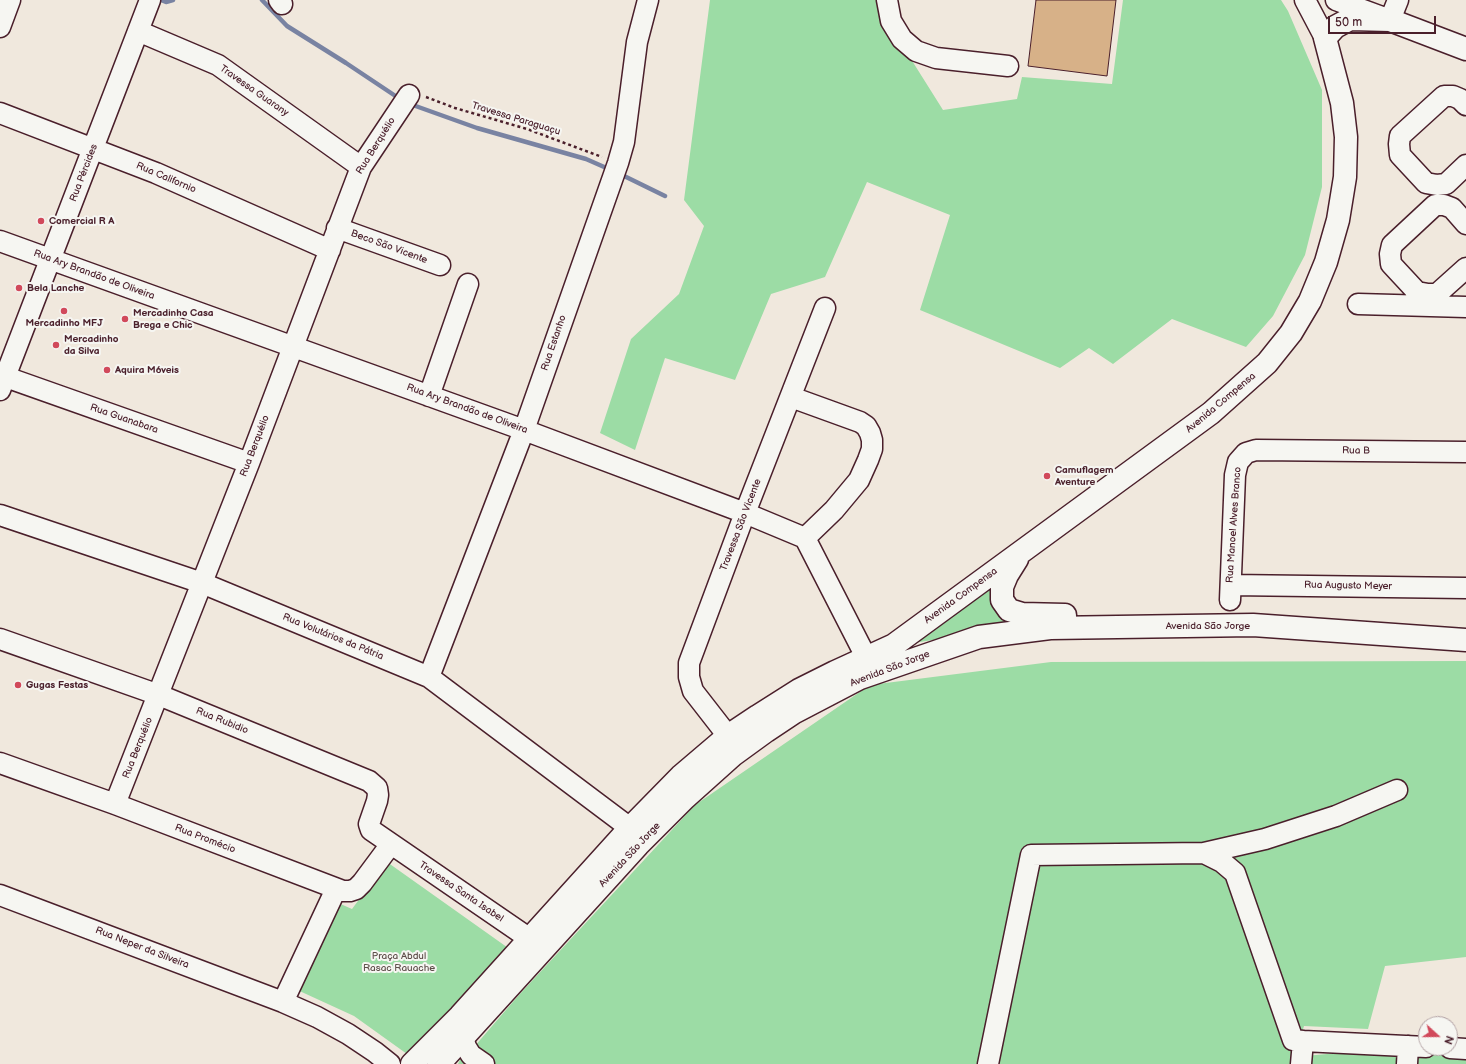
<!DOCTYPE html>
<html>
<head>
<meta charset="utf-8">
<style>
	body { margin:0 }
	#map { position:relative; width:1466px; height:1064px; overflow:hidden; background:#f0e8dd; font-family:"Balsamiq Sans",sans-serif }
	canvas { display:block }
	.north { position:absolute; left:1418px; top:1016px; width:40px; height:40px; box-sizing:border-box; background:#f6f6f2; border:1px solid #b1a0a2; border-radius:50%; rotate:111deg; font-size:11px; font-weight:700; line-height:16px; text-align:center; color:#4a1f2b }
	.north::after { content:''; display:block; margin:auto; width:14px; height:18px; background:#d1495b; clip-path:polygon(50% 0,100% 100%,50% 72%,0 100%) }
	.scale { position:absolute; left:1328px; top:16px; width:108px; height:18px; box-sizing:border-box; border:2px solid #4a1f2b; border-top:0; padding-left:5px; font-size:12px; line-height:14px; white-space:nowrap; color:#4a1f2b; -webkit-text-stroke:3px #f6f6f2; paint-order:stroke }
</style>
</head>
<body>
<div id="map">
<canvas width="1466" height="1064"></canvas>
<div class="north">N</div>
<div class="scale">50 m</div>
</div>
<script>
const ctx = document.querySelector('canvas').getContext('2d');
ctx.lineJoin = 'round';
function paint(path, color) {
  ctx.fillStyle = color;
  ctx.fill(path, 'evenodd');
}
function poly(rows) {
  const path = new Path2D();
  for (const r of rows) {
    path.moveTo(r[0], r[1]);
    for (let i = 2; i < r.length; i += 2) path.lineTo(r[i], r[i + 1]);
  }
  return path;
}
function stroke(path, color, width, dash) {
  ctx.strokeStyle = color;
  ctx.lineWidth = width;
  ctx.lineCap = dash ? 'butt' : 'round';
  ctx.setLineDash(dash || []);
  ctx.stroke(path);
}
function drawText(font, color, halo, rows, align = 'center') {
  ctx.font = font + ' "Balsamiq Sans",sans-serif';
  ctx.lineWidth = 4;
  ctx.setLineDash([]);
  ctx.textBaseline = 'middle';
  ctx.strokeStyle = halo;
  ctx.fillStyle = color;
  for (const [text, x, y, turn = 0] of rows) {
    ctx.save();
    ctx.translate(x, y);
    ctx.rotate((+turn || 0) * Math.PI / 180);
    ctx.textAlign = isNaN(turn) ? turn : align;
    if (halo) ctx.strokeText(text, 0, 0);
    ctx.fillText(text, 0, 0);
    ctx.restore();
  }
}
const green = poly([
	[710,0,881,0,882,13,943,110,1017,99,1022,77,1112,84,1123,0,1281,0,1288,11,1322,90,1322,187,1305,255,1273,316,1246,347,1172,319,1113,364,1089,348,1060,368,920,310,950,215,867,182,825,277,771,294,735,380,665,358,635,450,600,433,631,339,679,294,704,226,684,200],
	[1000,577,996,598,1061,620,907,644],
	[1466,661,1466,957,1385,966,1368,1029,1304,1026,1294,1057,1426,1045,1426,1048,1450,1048,1466,1042,1466,1064,458,1064,466,1047,474,1047,518,996,695,805,870,685,1051,662],
	[387,862,511,950,407,1054,354,1016,293,988,329,899,352,909]
]);
const stream = poly([
	[161,0,166,2,173,0],
	[262,0,287,26,346,63,400,99],
	[410,104,477,128,586,159,611,170],
	[620,174,665,196]
]);
const building = poly([
	[1036,0,1116,0,1107,76,1028,66,1036,0]
]);
const path = poly([
	[426,97,455,108,527,129,602,157]
]);
const minor = poly([
	[279,0,282,4],
	[887,0,891,21,902,39,916,51,936,58,1008,66],
	[1305,0,1325,38],
	[1336,0,1390,20,1398,0],
	[0,27,10,0],
	[138,31,218,65,361,167],
	[1466,105,1460,99,1453,96,1444,96,1400,136,1399,144,1400,155,1426,183,1437,185,1446,184,1466,165],
	[0,113,156,173,330,250],
	[1466,224,1452,208,1444,205,1435,205,1392,245,1390,254,1391,264,1417,292,1428,294,1437,294,1466,268],
	[337,228,440,265],
	[0,241,524,430,745,513,805,538,866,657],
	[1358,304,1466,307],
	[0,375,249,463],
	[0,390,150,0],
	[429,396,468,284],
	[791,397,860,422,866,426,870,433,872,440,872,449,868,460,859,480,834,510,805,538],
	[0,515,202,583,429,677,630,828],
	[1231,585,1466,588],
	[1230,600,1235,475,1238,462,1246,453,1256,450,1466,452],
	[0,639,159,695,369,781,377,788,378,795,377,801,369,824,371,830,530,939],
	[429,677,524,430,618,163,624,142,637,42,648,0],
	[728,736,693,691,689,677,689,663,745,513,825,308],
	[0,763,115,804,343,891,350,891,356,889,362,883,391,844],
	[115,804,249,463,361,167,409,95],
	[1204,853,1265,839,1336,816,1397,790],
	[0,895,283,1002,317,1017,348,1034,375,1052,390,1064],
	[283,1002,336,889],
	[463,1038,466,1047,471,1055,484,1064],
	[1303,1041,1426,1047],
	[1450,1048,1466,1049],
	[988,1064,1031,855,1204,853,1222,862,1235,873,1293,1040,1303,1041,1301,1064],
	[1407,1064,1408,1046]
]);
const major = poly([
	[1017,559,1007,575,1002,587,1002,600,1009,610,1022,614,1065,615],
	[412,1064,460,1016,630,828,681,776,728,736,758,716,799,690,835,672,894,645,1211,413,1267,363,1291,333,1310,301,1326,262,1338,220,1345,177,1346,137,1342,103,1325,38,1335,27,1350,19,1390,20,1466,49],
	[439,1064,638,845,685,798,733,755,766,731,793,713,860,678,979,637,1050,628,1253,625,1466,640]
]);
const markers = [
	[41,221,4,"#d1495b"],
	[19,288,4,"#d1495b"],
	[64,311,4,"#d1495b"],
	[125,319,4,"#d1495b"],
	[56,345,4,"#d1495b"],
	[107,370,4,"#d1495b"],
	[1047,476,4,"#d1495b"],
	[18,685,4,"#d1495b"]
];
const streetNames = [
	["Travessa Guarany",254,91,35],
	["Travessa Paraguaçu",516,119,17],
	["Rua Berquélio",376,146,-58],
	["Rua Pércides",84,173,-69],
	["Rua Californio",166,178,23],
	["Beco São Vicente",389,247,20],
	["Rua Ary Brandão de Oliveira",94,275,20],
	["Rua Estanho",554,343,-71],
	["Avenida Compensa",1221,403,-40],
	["Rua Ary Brandão de Oliveira",467,409,20],
	["Rua Guanabara",124,419,19],
	["Rua Berquélio",255,446,-69],
	["Rua B",1356,451,1],
	["Travessa São Vicente",741,525,-69],
	["Rua Manoel Alves Branco",1234,525,-86],
	["Rua Augusto Meyer",1348,586,1],
	["Avenida Compensa",961,596,-36],
	["Avenida São Jorge",1208,626],
	["Rua Volutários da Pátria",333,637,22],
	["Avenida São Jorge",890,669,-21],
	["Rua Rubidio",222,721,22],
	["Rua Berquélio",138,748,-68],
	["Rua Promécio",205,839,21],
	["Avenida São Jorge",630,855,-47],
	["Travessa Santa Isabel",461,892,34],
	["Rua Neper da Silveira",142,948,21]
];
const poiNames = [
	["Comercial R A",49,221],
	["Bela Lanche",27,288],
	["Mercadinho Casa",133,313],
	["Brega e Chic",133,325],
	["Mercadinho MFJ",64,323,"center"],
	["Mercadinho",64,339],
	["da Silva",64,351],
	["Aquira Móveis",115,370],
	["Camuflagem",1055,470],
	["Aventure",1055,482],
	["Gugas Festas",26,685]
];
const parkNames = [
	["Praça Abdul",399,956],
	["Rasac Rauache",399,968]
];
paint(green, '#9cdca5');
stroke(stream, '#7983a2', 4.5);
paint(building, '#d7b188');
stroke(building, '#4a1f2b', 1);
stroke(minor, '#4a1f2b', 23);
stroke(major, '#4a1f2b', 25);
stroke(path, '#4a1f2b', 2.5, [3, 3]);
stroke(minor, '#f6f6f2', 20);
stroke(major, '#f6f6f2', 22);
for (const [x, y, r, color] of markers) {
  const dot = new Path2D();
  dot.arc(x, y, r, 0, 2 * Math.PI);
  ctx.fillStyle = color;
  ctx.fill(dot);
  stroke(dot, '#f6f6f2', 1.5);
}
drawText('10px', '#4a1f2b', '#f6f6f2', streetNames);
drawText('bold 10px', '#4a1f2b', '#f6f6f2', poiNames, 'left');
drawText('10px', '#5e4e4a', '#f6f6f2', parkNames);
</script>
</body>
</html>
